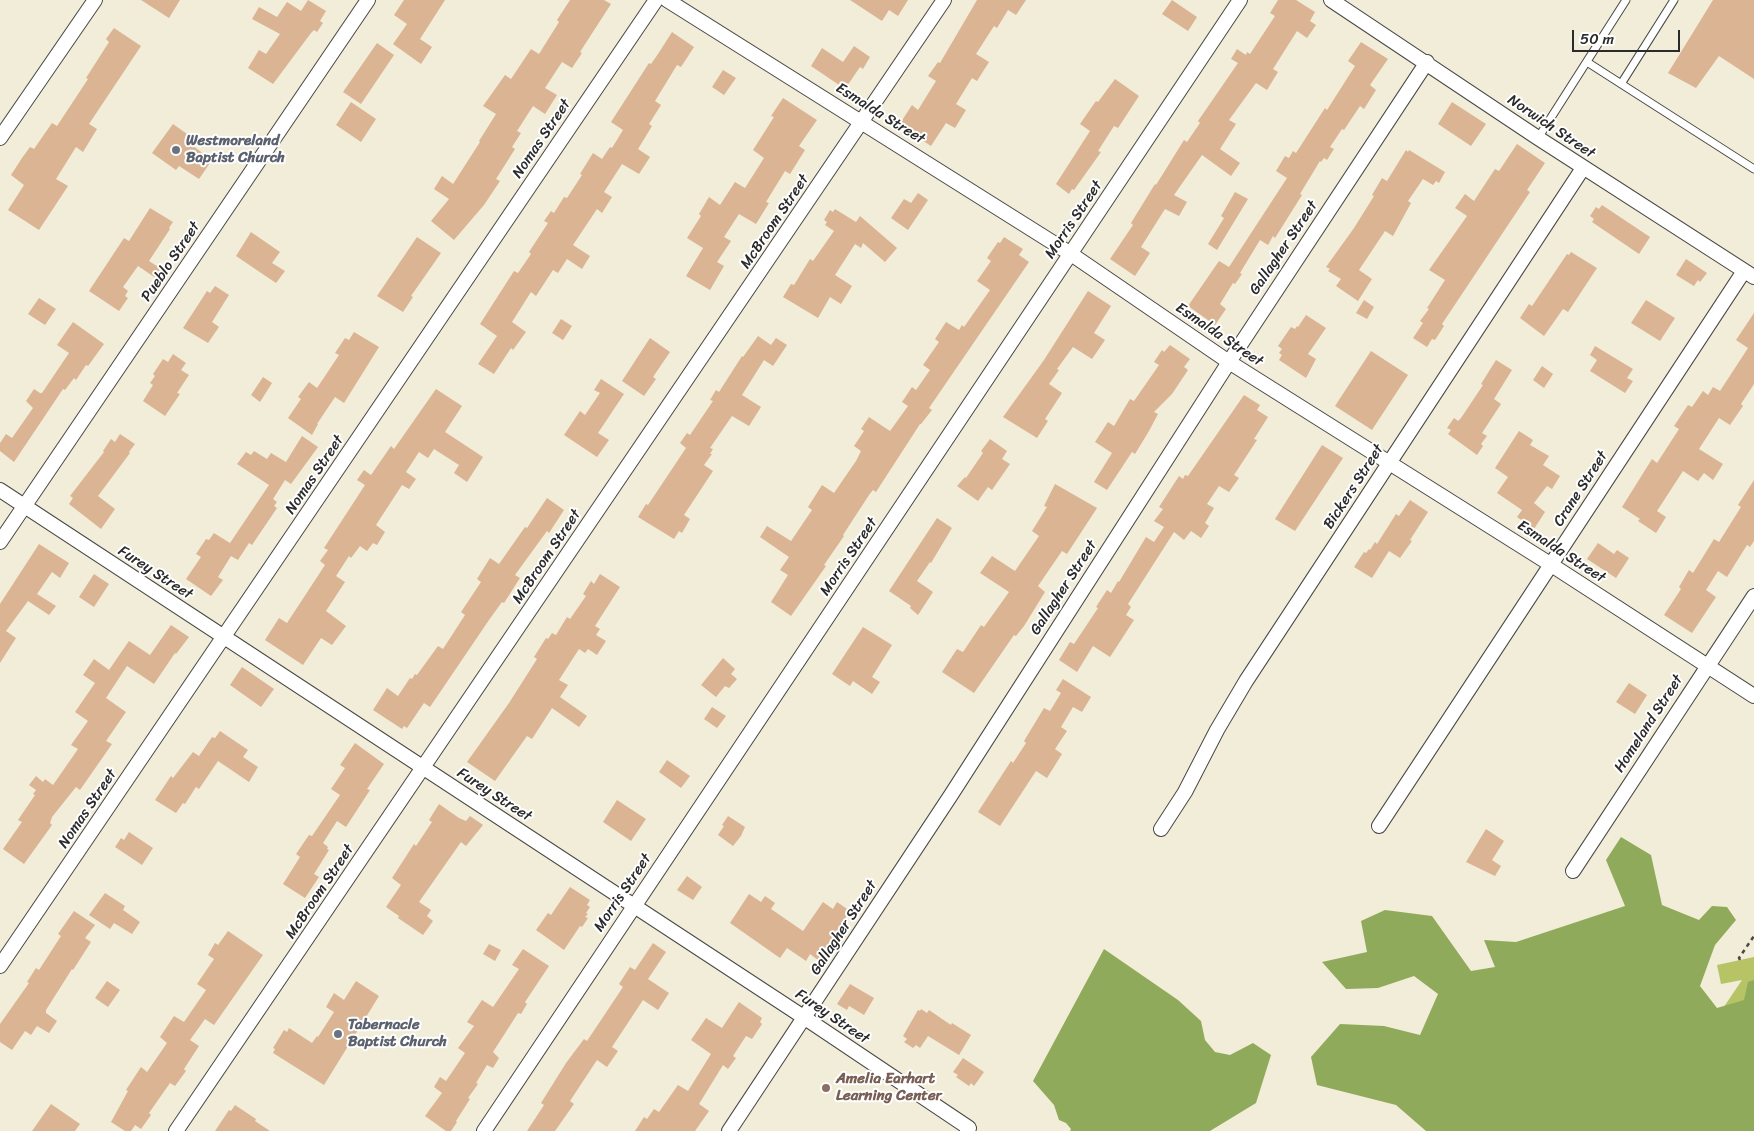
<!DOCTYPE html>
<html>
<head>
<meta charset="utf-8">
<style>
	body { margin:0 }
	#map { position:relative; width:1754px; height:1131px; overflow:hidden; background:#f2edd8; font-family:Sriracha,sans-serif }
	canvas { display:block }
	.scale { position:absolute; left:1572px; top:30px; width:108px; height:22px; box-sizing:border-box; border:2px solid #2b2b2b; border-top:0; padding-left:6px; font-size:15px; line-height:18px; white-space:nowrap; color:#2b2b2b; -webkit-text-stroke:4px #fff; paint-order:stroke }
</style>
</head>
<body>
<div id="map">
<canvas width="1754" height="1131"></canvas>
<div class="scale">50 m</div>
</div>
<script>
const ctx = document.querySelector('canvas').getContext('2d');
ctx.lineJoin = 'round';
function paint(path, color) {
  ctx.fillStyle = color;
  ctx.fill(path, 'evenodd');
}
function poly(rows) {
  const path = new Path2D();
  for (const r of rows) {
    path.moveTo(r[0], r[1]);
    for (let i = 2; i < r.length; i += 2) path.lineTo(r[i], r[i + 1]);
  }
  return path;
}
function stroke(path, color, width, dash) {
  ctx.strokeStyle = color;
  ctx.lineWidth = width;
  ctx.lineCap = dash ? 'butt' : 'round';
  ctx.setLineDash(dash || []);
  ctx.stroke(path);
}
function drawText(font, color, halo, rows, align = 'center') {
  ctx.font = font + ' Sriracha,sans-serif';
  ctx.lineWidth = 4;
  ctx.setLineDash([]);
  ctx.textBaseline = 'middle';
  ctx.strokeStyle = halo;
  ctx.fillStyle = color;
  for (const [text, x, y, turn = 0] of rows) {
    ctx.save();
    ctx.translate(x, y);
    ctx.rotate((+turn || 0) * Math.PI / 180);
    ctx.textAlign = isNaN(turn) ? turn : align;
    if (halo) ctx.strokeText(text, 0, 0);
    ctx.fillText(text, 0, 0);
    ctx.restore();
  }
}
const green = poly([
	[1754,957,1754,1047,1715,1020,1742,980,1721,984,1717,965]
]);
const forest = poly([
	[1621,837,1651,855,1662,905,1699,920,1712,906,1727,907,1736,920,1715,945,1700,986,1717,1008,1744,1000,1748,982,1754,980,1754,1131,1426,1131,1396,1105,1317,1085,1311,1057,1340,1024,1384,1026,1420,1035,1438,994,1414,976,1378,988,1346,989,1322,962,1367,952,1361,921,1385,910,1432,916,1471,971,1495,967,1484,940,1516,942,1625,906,1606,860],
	[1104,949,1178,1000,1201,1021,1205,1040,1215,1052,1230,1055,1253,1043,1271,1055,1256,1103,1210,1131,1070,1131,1071,1129,1066,1123,1059,1120,1054,1105,1033,1081]
]);
const building = poly([
	[141,0,180,0,169,18],
	[308,0,326,11,320,21,323,23,317,32,314,30,311,33,273,84,248,68,259,50,266,54,280,34,252,19,259,7,277,17,287,2,301,11],
	[404,0,445,0,420,39,432,47,421,64,393,44,407,24,394,15],
	[570,0,604,0,611,4,580,52,582,53,572,68,562,62,545,88,557,95,545,114,533,106,517,131,521,133,512,147,515,149,496,179,500,181,484,205,454,240,431,221,449,199,434,189,442,176,453,184,480,142,479,141,496,114,483,106,505,75,511,79,531,49,539,54,559,22,557,20],
	[850,0,908,0,898,16,889,10,882,21],
	[977,0,1026,0,1016,15,1008,10,997,28,994,26,976,54,989,62,977,81,972,78,956,104,966,110,955,128,946,123,931,146,899,125,912,105,918,110,936,81,928,76,938,62,940,63],
	[1172,0,1197,17,1188,31,1162,14],
	[1278,0,1296,0,1315,12,1310,21,1316,25,1307,38,1297,31,1273,69,1278,72,1267,90,1256,83,1229,120,1236,124,1220,149,1240,163,1231,176,1202,155,1174,195,1187,202,1179,216,1165,209,1141,247,1150,253,1135,276,1110,259,1133,225,1131,223,1155,184,1156,185,1184,140,1187,142,1200,123,1198,121,1238,63,1231,59,1237,49,1246,55,1247,52,1250,54,1275,16,1270,13],
	[1713,0,1754,0,1754,79,1719,56,1696,88,1668,73],
	[114,28,141,46,89,124,97,129,83,152,76,147,56,179,68,186,39,230,8,210,24,185,11,175,22,158,30,147,34,149,52,123,57,126,88,79,86,78,109,42,106,39],
	[672,32,694,47,681,67,677,65,655,101,661,105,649,124,652,126,638,149,650,157,639,174,622,164,604,192,612,197,602,213,597,209,573,245,590,256,582,269,567,259,558,273,553,270,536,296,531,292,512,322,526,332,513,350,511,348,494,374,478,364,497,336,480,324,514,271,518,273,531,254,529,252,548,223,544,221,551,211,554,213,564,197,567,198,582,175,580,174,593,153,602,159,610,147,612,148,623,130,611,122,649,63,651,64,658,54],
	[1361,42,1388,59,1370,85,1376,90,1364,109,1360,106,1344,130,1342,129,1330,147,1334,149,1327,160,1324,158,1321,162,1320,161,1300,194,1302,195,1275,238,1273,236,1268,245,1260,240,1240,273,1242,274,1235,284,1233,283,1220,304,1226,309,1215,325,1188,306,1219,261,1229,267,1287,178,1276,171,1285,156,1289,158,1293,151,1296,153,1325,108,1327,110,1355,66,1348,61],
	[377,43,394,55,361,104,343,92],
	[854,46,870,57,863,69,860,67,845,89,811,66,822,48,843,62],
	[723,70,736,78,724,95,712,87],
	[1115,79,1139,96,1118,128,1114,126,1098,151,1101,152,1074,190,1072,189,1069,194,1056,184,1090,131,1080,124,1096,101,1098,102],
	[783,98,817,120,799,146,805,150,790,174,785,171,766,202,769,203,756,224,739,214,724,237,731,241,717,262,724,266,710,290,686,276,703,248,687,238,701,216,699,214,709,197,720,205,735,182,745,188,764,158,753,150,774,117,771,116],
	[351,102,376,119,361,142,336,125],
	[1452,102,1486,124,1471,146,1438,124],
	[173,124,197,141,193,146,212,160,199,179,179,166,176,170,152,153],
	[1517,144,1545,163,1527,190,1530,192,1442,324,1444,326,1435,340,1432,339,1427,347,1413,338,1423,323,1420,321,1429,309,1427,308,1445,280,1429,270,1467,216,1455,208,1465,194,1474,201,1495,169,1499,171],
	[1406,150,1408,152,1409,150,1445,172,1439,183,1436,181,1433,185,1423,179,1408,201,1411,203,1393,236,1385,231,1359,270,1372,279,1358,301,1336,286,1341,279,1328,271,1330,269,1326,267,1354,228,1374,196,1372,195,1382,178,1387,181],
	[1235,192,1248,199,1217,250,1208,244,1224,218,1221,216],
	[918,193,928,200,908,230,891,218,904,199,911,203],
	[1602,205,1650,237,1639,254,1592,222,1594,219,1590,216,1596,207,1599,209],
	[150,208,173,222,169,228,170,229,149,261,169,274,163,283,138,266,123,287,128,291,125,296,128,298,119,311,89,291,124,238,129,241],
	[835,209,856,222,860,216,897,248,885,262,863,243,861,248,855,244,835,275,852,286,841,304,830,297,818,318,783,297,791,284,794,285,810,259,813,261,834,231,825,225,827,222,824,220,830,210,833,212],
	[251,232,280,252,272,263,285,271,276,283,236,256],
	[417,237,441,253,411,296,413,297,403,312,377,296],
	[1004,237,1023,249,1019,255,1029,262,929,408,932,410,921,424,920,424,876,492,873,490,869,495,843,535,844,536,824,565,826,566,791,616,771,602,788,575,780,570,789,557,760,537,767,526,791,541,812,510,808,507,822,485,834,493,856,461,861,451,854,446,864,431,861,429,869,417,890,431,908,406,902,402,912,387,916,390,930,370,923,365,939,342,935,339,946,322,959,330,962,325,964,327,990,290,977,281,991,261,987,258,998,242,1000,243],
	[1571,252,1597,268,1568,312,1563,309,1544,336,1520,318,1529,304,1532,306,1567,254,1569,255],
	[1686,259,1707,273,1700,282,1698,280,1694,286,1676,275],
	[215,286,229,295,212,322,219,327,208,343,183,328,207,291,210,293],
	[1088,291,1111,306,1094,333,1105,340,1092,359,1073,347,1057,369,1059,370,1049,384,1062,393,1045,419,1048,421,1037,438,1003,417,1044,360],
	[39,298,56,309,45,325,28,314],
	[1364,300,1374,307,1367,319,1356,313],
	[1646,300,1675,318,1660,341,1631,323],
	[1754,313,1754,384,1741,404,1743,406,1730,425,1719,418,1699,449,1723,464,1713,480,1704,473,1698,481,1683,471,1657,511,1666,517,1656,533,1638,521,1640,519,1622,507,1652,459,1657,463,1679,429,1674,426,1688,405,1692,407,1703,391,1708,395,1713,387,1720,391,1748,348,1736,340],
	[1306,315,1326,328,1308,354,1316,359,1306,378,1279,360,1282,355,1279,353,1282,349,1278,346,1291,327,1295,329,1297,326,1298,327],
	[561,319,572,326,563,340,552,333],
	[73,322,104,344,88,366,86,365,76,380,74,378,65,390,63,389,14,462,0,451,0,443,6,434,12,438,33,408,26,401,34,389,40,393,42,393,69,353,57,345],
	[354,332,379,347,344,403,335,397,317,424,318,424,312,435,288,418,301,399,298,397,309,382,317,388,339,355,335,353,345,338,349,340],
	[758,336,771,345,776,338,787,345,773,366,764,360,742,395,761,407,749,426,732,416,710,448,713,449,710,454,712,454,704,465,713,471,684,515,690,519,682,533,679,531,674,539,638,517,646,504,648,505,686,448,680,443,687,433,690,435,713,401,710,400,716,390,719,392,742,356,743,357],
	[650,338,670,352,653,377,656,379,644,396,622,381],
	[1170,345,1190,359,1184,367,1188,370,1172,394,1154,412,1158,414,1149,431,1135,454,1132,452,1107,490,1094,482,1112,453,1095,442,1108,422,1114,426,1130,399,1134,401,1159,365,1154,362,1162,350,1164,352],
	[1595,346,1633,369,1627,378,1633,381,1625,393,1590,371,1597,360,1590,355],
	[1371,351,1408,375,1372,430,1335,406],
	[173,354,186,363,181,370,189,375,177,393,180,394,165,416,143,401,153,385,150,383,155,376,153,374,163,359,168,362],
	[1496,360,1512,370,1494,399,1501,404,1482,433,1487,436,1481,444,1483,446,1477,455,1448,434,1451,430,1447,428,1454,418,1458,421,1461,418,1483,385,1481,384],
	[1542,366,1553,374,1544,388,1533,380],
	[263,377,272,383,260,402,251,395],
	[601,379,624,394,598,433,609,440,597,457,564,435,580,411,585,415,600,393,594,390],
	[436,389,462,406,445,432,483,457,467,482,454,473,459,465,434,449,428,458,419,452,406,472,416,479,409,489,402,485,376,525,385,532,377,545,373,543,367,551,360,546,351,558,349,556,336,576,345,582,326,611,346,626,332,645,321,638,303,665,265,640,279,618,287,623,325,565,320,561,328,550,324,548,365,485,357,480,364,470,371,475,391,446,394,449],
	[1244,395,1260,405,1257,410,1268,417,1254,439,1257,440,1234,475,1239,478,1229,492,1219,486,1207,504,1214,508,1205,523,1209,526,1201,538,1191,531,1184,540,1174,532,1128,604,1131,607,1126,615,1134,620,1110,657,1093,646,1077,672,1059,660,1070,642,1074,644,1098,608,1096,607,1107,590,1111,593,1118,581,1119,582,1146,537,1154,542,1164,527,1154,521,1163,509,1159,507,1179,476,1183,479,1185,475,1188,476],
	[1519,431,1533,440,1530,445,1549,456,1543,465,1560,476,1552,489,1547,486,1534,503,1545,512,1534,529,1517,517,1522,510,1497,493,1508,477,1495,468],
	[120,434,135,444,129,452,130,453,98,496,115,509,101,529,69,504,73,498,70,496,104,452,103,451,111,439,115,442],
	[302,436,318,447,291,484,285,480,273,499,277,502,274,506,277,508,252,545,249,543,238,560,231,556,218,577,223,580,211,596,186,579,201,557,196,554,206,539,209,540,214,533,230,543,269,485,237,464,246,452,251,455,254,451,267,459,271,453,286,462],
	[990,439,1007,451,1002,459,1010,464,992,490,988,487,978,501,957,486,965,477,966,478,983,453,981,451],
	[1322,445,1343,458,1295,531,1275,519],
	[1754,480,1754,541,1750,547,1747,545,1727,577,1718,571,1706,590,1716,597,1692,633,1664,615,1681,589,1679,587,1689,570,1693,573,1714,539,1719,542,1741,507,1738,505],
	[1055,484,1097,508,1067,554,1062,551,1038,586,1045,592,1024,626,1016,636,1014,635,974,693,942,672,957,649,963,652,981,625,984,627,1009,592,980,573,992,556,1015,571,1039,536,1032,531,1047,507,1044,506],
	[547,498,564,510,549,533,547,531,515,575,520,578,504,603,502,602,489,620,430,707,424,703,407,728,404,726,402,729,373,710,387,688,398,696,410,678,412,679,415,674,417,675,438,646,443,649,465,615,461,612,481,582,477,579,490,558,499,564,525,527,527,528],
	[1410,500,1428,512,1410,540,1412,541,1400,558,1389,551,1372,578,1354,567,1364,552,1366,553,1369,549,1370,550,1375,542,1377,544,1396,514,1399,516],
	[937,518,952,528,931,563,930,562,917,581,933,592,918,615,910,608,911,606,889,591],
	[1598,543,1614,554,1617,550,1629,558,1616,578,1587,559],
	[39,544,69,563,60,578,52,572,37,594,56,606,49,615,28,601,6,631,16,638,0,663,0,604],
	[94,574,109,584,94,607,79,597],
	[600,574,620,587,595,626,600,629,596,635,606,641,597,655,588,649,585,653,579,649,559,680,568,685,560,697,587,716,579,727,552,708,532,739,527,736,495,781,467,762,509,703,537,659,534,657,546,638,548,639,552,633,556,635,567,617,570,619,586,596,583,594,591,581,594,584],
	[171,625,189,637,176,654,175,653,154,684,127,666,106,698,126,712,106,741,112,744,80,790,76,787,52,817,50,823,52,825,24,864,3,849,22,822,18,820,35,795,33,794,36,790,29,785,36,776,43,782,45,779,53,785,78,749,71,745,88,721,75,712,95,683,83,675,94,659,109,670,129,641,150,655],
	[863,627,892,645,872,677,880,682,872,694,853,681,850,686,832,674],
	[723,658,735,669,731,674,737,679,729,688,725,686,716,697,701,685],
	[242,667,274,689,261,707,230,685],
	[1063,679,1091,697,1082,712,1073,707,1061,727,1067,731,1055,749,1062,754,1047,778,1036,771,1000,826,978,812,1011,761,1013,763,1026,743,1024,741,1044,708,1050,711,1061,693,1056,690],
	[1629,683,1647,695,1635,714,1616,702],
	[712,707,726,716,717,728,704,719],
	[220,731,248,750,243,757,258,767,249,782,218,761,199,789,196,787,185,804,183,803,176,813,155,800,171,776,173,778,193,752,199,756,212,737,215,738],
	[355,743,384,764,367,789,370,790,346,827,337,821,323,843,328,847,327,849,329,850,314,874,319,877,305,898,283,884,300,857,296,854,309,835,312,836,340,795,331,789,345,768,340,765],
	[667,760,690,776,681,788,659,772],
	[617,800,646,819,631,841,603,822],
	[439,804,459,818,466,821,470,816,483,825,466,846,461,842,419,902,431,910,427,916,433,921,423,935,398,918,399,916,386,907,401,885,392,878,414,844,416,846,432,822,429,820],
	[728,816,745,827,741,836,733,846,718,835,724,826,722,825],
	[1486,829,1504,841,1492,860,1501,866,1495,876,1466,862],
	[129,832,153,848,142,865,115,847,121,838,124,840],
	[687,876,702,887,693,900,677,890],
	[570,887,590,900,587,905,590,907,586,913,588,914,585,917,588,918,582,927,580,926,564,950,536,930,548,913,551,915],
	[105,893,125,906,123,910,140,922,132,934,114,923,110,929,89,915],
	[749,894,761,902,765,896,775,903,771,909,803,931,823,902,833,909,837,902,850,911,818,960,810,954,806,961,787,948,780,958,730,923],
	[74,911,95,925,85,938,91,942,73,970,72,969,46,1010,46,1013,57,1021,49,1033,37,1026,31,1035,25,1031,12,1050,0,1042,0,1024,29,983,27,982,36,968,39,970,61,936,58,934],
	[228,931,263,955,214,1025,205,1019,190,1040,199,1046,184,1069,186,1071,175,1086,170,1083,149,1113,151,1115,141,1129,135,1125,131,1131,125,1131,111,1122,128,1091,126,1090,141,1067,147,1072,167,1043,160,1037,174,1016,184,1022,206,990,197,984,214,959,208,955,215,943,218,945],
	[653,943,666,952,648,979,669,993,658,1010,643,1000,612,1047,618,1051,607,1067,597,1060,570,1101,574,1104,555,1131,527,1131,544,1105,541,1103,566,1063,584,1039,587,1041,623,987,619,984,630,967,635,970],
	[489,944,501,950,495,961,483,954],
	[523,949,549,966,525,1002,527,1004,521,1014,518,1013,493,1052,499,1058,493,1068,487,1065,476,1083,478,1084,468,1098,470,1099,456,1121,457,1122,451,1131,446,1131,425,1116,442,1093,434,1087,440,1077,446,1081,465,1053,458,1048,474,1026,467,1022,482,1000,493,1007,519,969,512,965],
	[107,981,120,990,108,1007,95,998],
	[356,981,379,996,324,1085,273,1053,275,1049,273,1048,284,1030,287,1032,289,1028,312,1043,317,1036,318,1037,334,1012,326,1007,334,993,344,1000],
	[850,984,874,998,864,1015,849,1006,847,1010,837,1004],
	[739,1002,762,1018,760,1022,762,1024,752,1039,746,1036,733,1056,736,1058,728,1069,723,1065,699,1104,709,1111,695,1131,635,1131,644,1117,647,1119,654,1109,659,1112,678,1085,688,1091,711,1054,691,1040,706,1018,722,1028],
	[921,1009,927,1013,929,1010,951,1025,952,1023,971,1035,959,1055,928,1036,920,1048,916,1045,913,1048,904,1042,907,1039,903,1036,918,1010,920,1011],
	[963,1058,984,1072,974,1086,971,1083,969,1086,956,1077,958,1075,953,1072],
	[51,1104,80,1124,75,1131,32,1131],
	[235,1105,256,1119,255,1121,270,1131,215,1131,229,1110,231,1111]
]);
const path = poly([
	[1740,960,1739,958,1754,936]
]);
const lane = poly([
	[1587,62,1754,169],
	[1621,84,1674,0],
	[1538,138,1626,0]
]);
const street = poly([
	[667,0,1071,254,1229,362,1550,564,1754,696],
	[1331,0,1538,138,1754,277],
	[0,138,95,0],
	[0,490,805,1018,969,1128,967,1131],
	[0,542,368,0],
	[1379,826,1744,271],
	[1161,829,1185,792,1217,730,1246,681,1583,168],
	[1573,871,1754,596],
	[0,966,656,0],
	[176,1131,944,0],
	[484,1131,1240,0],
	[729,1131,951,795,1229,362,1427,62]
]);
const markers = [
	[176,150,5,"#6b7280"],
	[338,1034,5,"#6b7280"],
	[826,1088,5,"#8d6e63"]
];
const streetNames = [
	["Esmalda Street",880,114,32],
	["Norwich Street",1551,127,34],
	["Nomas Street",542,139,-56],
	["Morris Street",1074,220,-56],
	["McBroom Street",775,222,-56],
	["Gallagher Street",1284,248,-56],
	["Pueblo Street",171,262,-56],
	["Esmalda Street",1219,335,34],
	["Nomas Street",315,475,-56],
	["Bickers Street",1354,487,-57],
	["Crane Street",1581,489,-57],
	["Esmalda Street",1561,552,33],
	["McBroom Street",547,557,-56],
	["Morris Street",849,557,-56],
	["Furey Street",155,573,33],
	["Gallagher Street",1064,588,-57],
	["Homeland Street",1649,724,-57],
	["Furey Street",494,795,33],
	["Nomas Street",88,809,-56],
	["McBroom Street",320,892,-56],
	["Morris Street",623,893,-56],
	["Gallagher Street",844,928,-57],
	["Furey Street",832,1017,34]
];
const worshipNames = [
	["Westmoreland",186,141],
	["Baptist Church",186,158],
	["Tabernacle",348,1025],
	["Baptist Church",348,1042]
];
const educationNames = [
	["Amelia Earhart",836,1079],
	["Learning Center",836,1096]
];
paint(green, '#b6c466');
paint(forest, '#90aa5b');
paint(building, '#dab493');
stroke(lane, '#494845', 9);
stroke(street, '#494845', 16);
stroke(path, '#494845', 2.5, [4, 4]);
stroke(lane, '#fff', 7);
stroke(street, '#fff', 14);
for (const [x, y, r, color] of markers) {
  const dot = new Path2D();
  dot.arc(x, y, r, 0, 2 * Math.PI);
  ctx.fillStyle = color;
  ctx.fill(dot);
  stroke(dot, '#fff', 2);
}
drawText('15px', '#2b2b2b', '#fff', streetNames);
drawText('bold 15px', '#5b616d', '#fff', worshipNames, 'left');
drawText('bold 15px', '#785e54', '#fff', educationNames, 'left');
</script>
</body>
</html>
